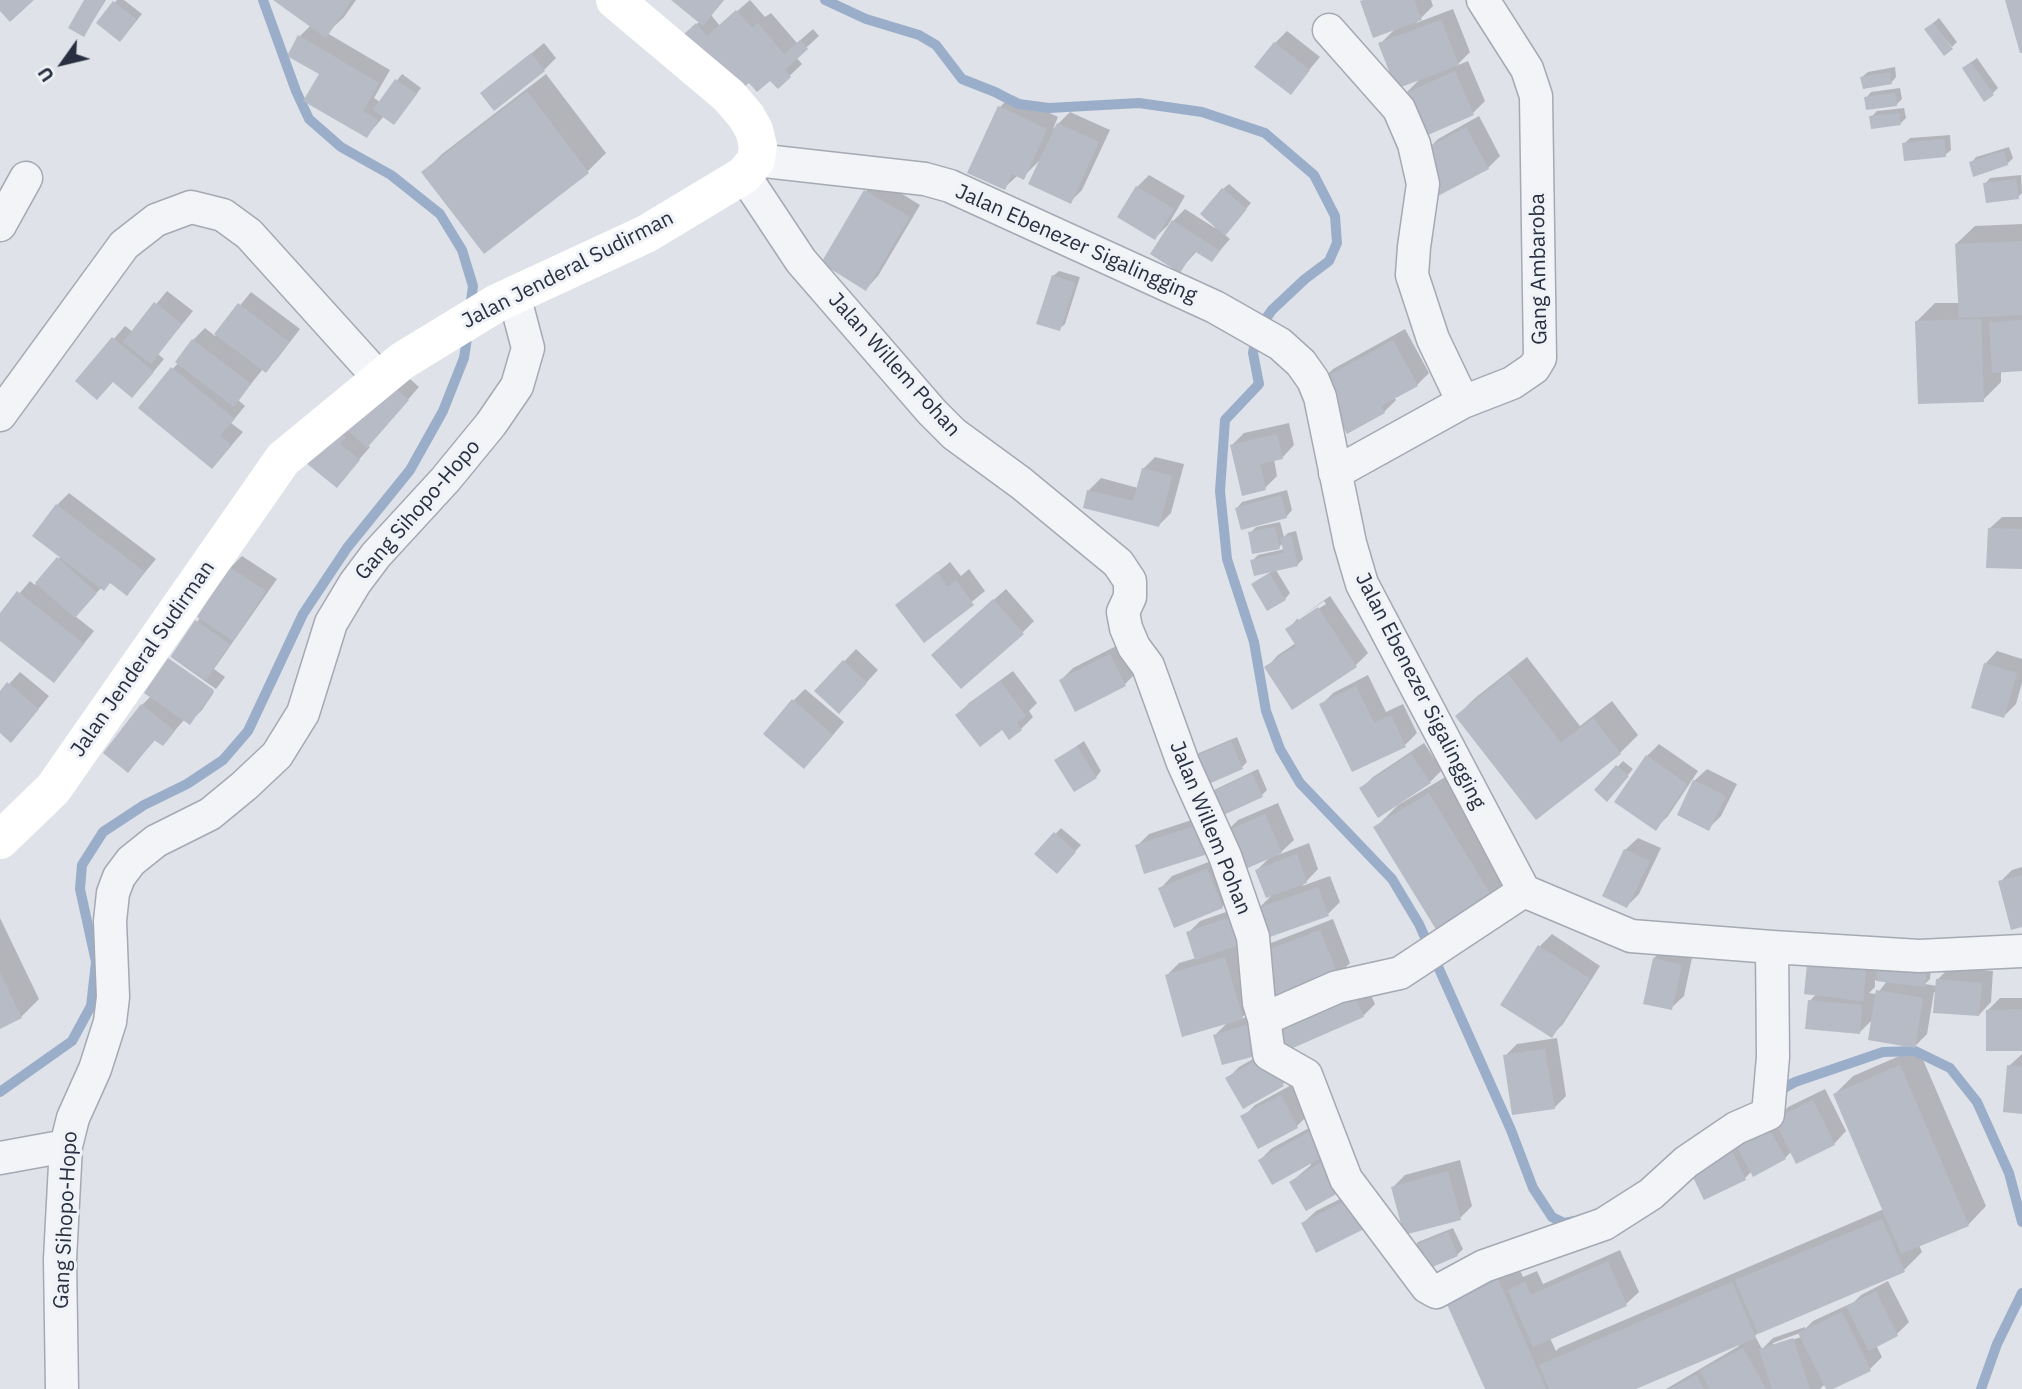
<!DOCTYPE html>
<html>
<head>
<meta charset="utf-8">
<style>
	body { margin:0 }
	#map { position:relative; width:2022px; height:1389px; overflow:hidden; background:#dfe2e9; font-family:"IBM Plex Sans",sans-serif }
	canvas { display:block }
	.north { position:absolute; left:28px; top:28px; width:70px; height:70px; -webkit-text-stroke:5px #eff2f6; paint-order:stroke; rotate:236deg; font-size:19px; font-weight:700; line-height:28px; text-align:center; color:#282f40 }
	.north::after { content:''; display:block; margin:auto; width:24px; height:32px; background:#282f40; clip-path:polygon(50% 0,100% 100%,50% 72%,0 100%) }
</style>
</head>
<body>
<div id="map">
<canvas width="2022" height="1389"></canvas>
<div class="north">U</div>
</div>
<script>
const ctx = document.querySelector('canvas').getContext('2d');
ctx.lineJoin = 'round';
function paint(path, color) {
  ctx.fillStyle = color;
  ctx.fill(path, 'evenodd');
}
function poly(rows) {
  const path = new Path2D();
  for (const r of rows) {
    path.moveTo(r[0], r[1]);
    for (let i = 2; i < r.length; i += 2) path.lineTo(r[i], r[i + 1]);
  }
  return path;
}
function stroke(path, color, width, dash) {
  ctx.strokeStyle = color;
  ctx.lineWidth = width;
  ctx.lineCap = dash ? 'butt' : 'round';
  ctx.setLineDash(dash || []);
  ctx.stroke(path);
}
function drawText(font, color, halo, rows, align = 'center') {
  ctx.font = font + ' "IBM Plex Sans",sans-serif';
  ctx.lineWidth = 6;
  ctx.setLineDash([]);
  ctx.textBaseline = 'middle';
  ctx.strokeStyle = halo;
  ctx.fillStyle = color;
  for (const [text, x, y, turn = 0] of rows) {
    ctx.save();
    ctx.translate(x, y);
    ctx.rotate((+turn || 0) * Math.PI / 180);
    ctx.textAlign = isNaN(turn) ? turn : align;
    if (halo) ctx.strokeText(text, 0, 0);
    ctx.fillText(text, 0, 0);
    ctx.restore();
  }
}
const shadow = poly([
	[86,0,106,0,84,35],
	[117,0,124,0,142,14,125,35,98,23],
	[277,0,356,0,344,17,327,33,390,70,374,98,380,102,402,74,421,88,394,123,384,116,367,136,321,74,300,36,311,25],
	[674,0,724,0,711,15,720,26,750,0,765,17,771,13,797,43,813,29,819,36,796,57,802,64,778,87,770,78,749,81,687,34,700,21],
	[1363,0,1431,0,1433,6,1416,23,1453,9,1470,52,1456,66,1468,61,1485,101,1473,113,1404,95,1422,77,1380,44,1397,27],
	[1939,18,1957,42,1952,47,1932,24],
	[1287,31,1320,57,1290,93,1275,43],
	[544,43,556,58,544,70,483,93],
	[1977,58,1998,88,1992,94,1970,63],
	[1895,67,1896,77,1891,83,1862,77,1868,72],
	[546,74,606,153,588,171,485,252,424,172,442,154],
	[1900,88,1902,99,1896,105,1866,98,1871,92],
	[1012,95,1058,117,1053,129,1070,112,1110,130,1082,190,1070,202,1040,160,1023,177,1017,176,1004,188,1000,107],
	[1904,108,1906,118,1900,124,1871,117,1877,111],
	[1479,116,1500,156,1488,168,1426,151,1438,139],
	[1950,135,1951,150,1945,155,1904,144,1910,138],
	[2009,147,2013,158,2007,164,1971,163,1976,157],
	[1149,175,1185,196,1168,225,1155,238,1137,187],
	[2021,175,2022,193,2018,197,1985,184,1990,178],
	[878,179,920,205,878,276,866,289,823,263,866,191],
	[1229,184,1251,203,1224,234,1230,239,1212,260,1197,251,1179,271,1171,223,1185,209,1215,228,1223,189],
	[2022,224,2022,369,2001,370,2001,382,1983,400,1917,321,1935,303,1960,303,1956,244,1975,226],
	[1059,271,1080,277,1065,324,1059,329,1053,276],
	[167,291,193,311,158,354,164,359,144,383,114,380,77,381,125,326,133,332],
	[251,292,300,329,277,359,265,371,263,369,238,400,245,406,231,423,243,432,224,454,140,407,178,363,193,340,205,328,215,336],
	[1405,329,1429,373,1417,385,1394,397,1396,400,1384,412,1321,381,1333,369],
	[400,370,419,387,368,445,370,447,337,485,308,462],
	[1289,423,1294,445,1282,458,1274,459,1277,476,1265,488,1232,445,1244,433],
	[1155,457,1184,464,1171,513,1159,525,1085,506,1089,490,1101,478,1138,488,1143,469],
	[1287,490,1292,510,1287,516,1242,528,1237,508,1242,502],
	[69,493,156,559,127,594,111,581,102,587,75,616,94,631,54,681,0,639,0,616,30,581,35,585,61,556,57,505],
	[2002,517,2022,517,2022,567,1989,529],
	[1280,522,1284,537,1288,533,1296,531,1303,559,1297,565,1276,570,1290,593,1285,599,1253,585,1271,572,1252,561,1258,555,1285,549,1283,543,1276,550,1250,533,1256,527],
	[242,556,277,579,214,669,225,677,216,689,171,657,200,618,230,568],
	[950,562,961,576,969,569,985,591,924,641,897,605],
	[1006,589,1034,621,1022,633,945,643],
	[1330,596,1368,653,1356,665,1293,707,1266,668,1278,655,1296,643,1287,630,1298,618,1298,622,1326,604,1324,601,1299,618],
	[1122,643,1137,672,1125,684,1076,709,1061,680,1073,668],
	[856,649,878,670,839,712,816,691],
	[1997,651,2022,659,2022,683,2016,704,2004,716,1985,664],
	[1527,657,1580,726,1612,701,1638,735,1620,753,1536,818,1457,716,1475,698],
	[169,660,214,692,202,710,190,722,185,719,163,744,156,739,128,771,142,705,151,696],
	[1013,671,1037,703,1029,711,1033,717,1021,729,1002,728,957,715,969,703],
	[20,672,49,696,23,728,0,731,0,694],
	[1368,675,1386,712,1403,704,1417,733,1405,745,1321,705,1333,693],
	[805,689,844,722,816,755,793,701],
	[1237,737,1247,762,1242,767,1194,759,1199,753],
	[1084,741,1101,771,1096,777,1056,760],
	[1424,743,1442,770,1430,782,1361,789,1373,777],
	[1659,744,1698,771,1668,816,1656,828,1647,756],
	[1623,761,1633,769,1612,794,1597,790],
	[1258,769,1267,790,1262,795,1210,794,1216,789],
	[1707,769,1737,784,1721,816,1709,828,1694,781],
	[1447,776,1509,877,1491,895,1376,827,1398,805],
	[1278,803,1294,840,1278,855,1309,843,1318,869,1302,886,1330,876,1340,902,1328,914,1258,909,1274,893,1257,870,1270,857,1226,832,1238,820],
	[1210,814,1207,852,1137,846,1149,834],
	[1061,828,1081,845,1062,866,1037,854],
	[1638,838,1661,848,1639,894,1627,906,1605,895,1625,850],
	[1219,858,1234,895,1222,907,1160,889,1172,876],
	[2022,867,2022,925,2000,882,2012,870],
	[1246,905,1236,944,1254,1006,1240,1019,1266,1012,1274,1040,1215,1035,1228,1022,1167,975,1179,963,1196,958,1188,933,1200,921],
	[0,918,39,999,21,1017,0,1027],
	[1333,919,1350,963,1338,975,1259,955,1271,943],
	[1552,934,1600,966,1563,1024,1551,1036,1540,946],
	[1667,946,1693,953,1684,996,1671,1008,1654,958],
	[1932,957,1930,979,1925,984,1937,986,1938,979,1950,967,1993,971,1991,1002,1979,1015,1934,992,1927,1034,1915,1046,1873,1019,1860,1032,1810,1001,1816,994,1877,959],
	[1875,980,1887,981,1877,994,1869,993,1875,987],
	[1362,975,1375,1004,1363,1016,1287,1049],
	[2000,998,2022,998,2022,1049,1988,1010],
	[1557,1038,1566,1096,1554,1108,1505,1056,1517,1044],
	[1279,1044,1295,1072,1283,1084,1227,1079,1239,1067],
	[1918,1048,1986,1206,1968,1225,1919,1245,1922,1252,1904,1270,1760,1331,1755,1336,1762,1349,1773,1338,1805,1327,1805,1329,1813,1321,1854,1302,1861,1295,1888,1281,1909,1322,1897,1334,1876,1345,1882,1357,1870,1369,1829,1389,1825,1384,1820,1389,1666,1389,1739,1346,1738,1344,1632,1389,1487,1389,1447,1300,1515,1260,1523,1277,1537,1271,1543,1284,1620,1250,1639,1292,1626,1304,1550,1338,1556,1351,1559,1348,1884,1209,1835,1094,1853,1076],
	[1800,1333,1801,1337,1773,1346,1773,1343],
	[2022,1054,2022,1112,2009,1066],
	[1293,1084,1309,1114,1297,1126,1258,1147,1243,1117,1255,1105],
	[1825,1089,1846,1131,1834,1144,1792,1151,1785,1158,1752,1171,1745,1178,1691,1167,1778,1118,1788,1107],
	[1324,1120,1320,1158,1335,1151,1351,1179,1291,1182,1311,1165,1310,1162,1260,1160,1272,1148],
	[1460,1160,1472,1206,1460,1218,1393,1187,1405,1175],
	[1362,1188,1375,1215,1303,1223,1316,1211],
	[1453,1228,1463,1249,1457,1255,1413,1248,1418,1242]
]);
const stream = poly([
	[263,0,296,91,309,119,341,147,391,175,440,214,462,250,473,286,470,308],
	[825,0,866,19,919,35,936,45,962,79,995,92,1018,104,1049,108,1139,103,1202,112,1265,133,1314,175,1335,216,1337,243,1329,261,1305,279,1272,310,1257,331,1253,353,1259,384,1225,420,1220,491,1227,559,1254,642,1266,711,1280,749,1300,783,1392,879,1419,924,1511,1130,1533,1188,1552,1217,1564,1223,1575,1221],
	[0,1092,72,1041,91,1006,96,962,80,889,82,865,103,832,144,805,187,784,223,760,248,731,303,614,347,548,410,470,443,411,464,358,468,331],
	[1773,1094,1795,1082,1883,1052,1915,1051,1950,1068,1977,1102,2009,1173,2022,1222],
	[1981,1389,1997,1344,2022,1293]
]);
const building = poly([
	[0,0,34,0,10,22,0,11],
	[84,0,105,0,84,37,68,28],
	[273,0,352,0,326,38],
	[671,0,724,0,703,26],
	[1363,0,1414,0,1422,20,1373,38,1360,1],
	[2005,0,2022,0,2022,53,2020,53],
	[113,1,137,20,120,42,96,23],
	[736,10,752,28,758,23,784,54,800,40,808,49,785,70,791,77,778,89,770,81,757,92,749,83,736,94,684,34,696,23,707,36],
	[1441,20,1459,65,1396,89,1378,43],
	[1933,23,1953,49,1944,56,1924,29],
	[298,35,379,83,363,111,378,120,367,138,303,101,319,74,287,56],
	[1274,42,1310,70,1291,95,1254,67],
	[531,53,545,71,494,111,480,93],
	[1971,62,1994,95,1984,102,1962,68],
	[1455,71,1474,115,1421,138,1402,95],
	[1890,72,1892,84,1863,89,1860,77],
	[395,79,417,94,394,125,373,110],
	[527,91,589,173,484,254,421,172],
	[1895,93,1897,106,1866,110,1864,97],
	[998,106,1047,129,1024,180,1012,174,1005,190,967,173],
	[1899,113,1901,125,1871,129,1869,116],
	[1057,123,1099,142,1071,204,1028,184],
	[1466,127,1489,169,1438,196,1427,176,1423,150],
	[1944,139,1946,157,1904,161,1902,143],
	[2004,151,2008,165,1973,177,1969,162],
	[2016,179,2019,199,1986,203,1983,183],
	[1136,186,1174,209,1155,240,1117,217],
	[1222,188,1247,209,1225,236,1200,214],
	[864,190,910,217,866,291,821,263],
	[1172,220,1220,251,1212,262,1194,251,1180,273,1150,254],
	[2022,241,2022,315,1959,318,1955,244],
	[1052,275,1075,283,1060,331,1036,324],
	[154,302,182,324,151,364,123,342],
	[238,303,289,342,266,373,214,334],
	[1981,319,1984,402,1918,404,1915,321],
	[2022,320,2022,371,1992,373,1989,322],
	[112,337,154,372,132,398,113,382,97,400,75,381],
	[192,339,251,384,234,407,175,362],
	[1393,340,1418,386,1381,406,1385,413,1347,434,1319,381],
	[171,367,235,419,220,435,232,445,212,469,138,408],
	[387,381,409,400,367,448,345,428],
	[334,428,346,437,340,444,360,460,337,488,306,463],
	[1277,434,1283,459,1260,464,1266,490,1242,496,1230,445],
	[1142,468,1172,476,1159,527,1083,508,1087,490,1133,501],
	[1281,495,1287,518,1241,530,1235,508],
	[56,504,145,572,127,596,110,583,104,591,32,536],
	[1275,527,1280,549,1252,554,1248,532],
	[1988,528,2022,529,2022,569,1986,568],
	[1291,535,1298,566,1254,576,1250,560,1284,553,1280,538],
	[57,557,97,593,75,618,35,583],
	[229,567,266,591,233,641,197,617],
	[937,572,948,587,956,580,974,605,924,643,895,605],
	[1269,573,1286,600,1267,611,1251,584],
	[17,591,84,644,54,683,0,641,0,613],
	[993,599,1024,634,961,689,931,655],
	[1318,607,1357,667,1292,710,1264,667,1296,646,1285,629],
	[195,620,230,644,206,680,171,656],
	[1110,654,1126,686,1075,712,1059,680],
	[168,658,214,690,190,725,144,693],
	[843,660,867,683,839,714,814,691],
	[1984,663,2017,673,2004,718,1971,708],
	[1508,674,1561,743,1593,718,1621,754,1536,820,1455,716],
	[1000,681,1026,716,1017,723,1022,730,1009,740,1002,730,980,747,955,715],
	[7,682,39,709,11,743,0,733,0,691],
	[1356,686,1374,723,1391,715,1406,747,1352,772,1319,704],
	[792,699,833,735,804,769,763,734],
	[141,704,175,731,163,746,154,740,128,773,103,753],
	[1231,741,1243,769,1204,786,1192,758],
	[1077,746,1097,778,1074,792,1054,760],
	[1411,754,1431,783,1378,818,1359,788],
	[1646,755,1687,784,1656,831,1614,802],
	[1616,765,1629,776,1607,802,1594,790],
	[1252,773,1263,797,1219,817,1208,794],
	[1693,780,1726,796,1709,831,1677,815],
	[1429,793,1492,897,1437,931,1373,827],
	[1265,814,1282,853,1241,871,1224,832],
	[1198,825,1208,854,1144,874,1135,845],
	[1054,832,1076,852,1057,874,1034,854],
	[1624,849,1650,861,1627,908,1602,896],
	[1297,854,1307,883,1266,898,1255,870],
	[1207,869,1223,908,1174,928,1158,888],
	[2022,875,2022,927,2011,930,1998,881],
	[1318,887,1329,916,1267,938,1256,909],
	[1234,916,1244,943,1195,960,1186,932],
	[1320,930,1339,977,1274,1001,1257,954],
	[1538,945,1590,979,1552,1038,1500,1005],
	[1808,954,1867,960,1863,1001,1804,994],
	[1878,956,1927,962,1925,987,1876,981],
	[1225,957,1243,1019,1182,1037,1165,975],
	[1653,958,1682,965,1672,1010,1643,1004],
	[0,973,22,1018,0,1029],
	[1936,979,1982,983,1979,1016,1933,1013],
	[1350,986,1364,1017,1286,1051,1272,1020],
	[1876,990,1923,998,1915,1048,1868,1040],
	[1808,1000,1862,1005,1860,1034,1805,1029],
	[2022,1009,2022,1051,1986,1051,1986,1010],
	[1254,1023,1263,1054,1222,1065,1213,1035],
	[1545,1049,1555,1109,1512,1115,1503,1055],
	[1266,1055,1284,1086,1243,1109,1225,1078],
	[1900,1065,1969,1226,1901,1254,1833,1094],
	[2007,1065,2022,1067,2022,1114,2003,1112],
	[1281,1095,1298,1128,1258,1149,1240,1116],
	[1813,1100,1835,1145,1796,1164,1774,1119],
	[1768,1127,1786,1159,1753,1177,1736,1145],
	[1311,1131,1325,1156,1272,1185,1258,1160],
	[1730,1147,1746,1180,1704,1200,1688,1167],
	[1323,1161,1340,1192,1306,1211,1289,1182],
	[1448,1171,1461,1220,1404,1235,1391,1187],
	[1350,1199,1364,1229,1316,1253,1301,1223],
	[1882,1219,1905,1272,1758,1334,1735,1280],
	[1448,1232,1458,1256,1421,1272,1411,1247],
	[1608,1261,1627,1306,1533,1347,1508,1290,1525,1282,1531,1295],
	[1497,1277,1546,1389,1485,1389,1445,1300],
	[1732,1282,1756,1338,1636,1389,1549,1389,1539,1365],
	[1876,1291,1898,1336,1869,1351,1846,1306],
	[1842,1312,1871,1371,1833,1389,1826,1389,1798,1333],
	[1793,1338,1810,1389,1772,1389,1759,1349],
	[1743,1348,1766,1389,1710,1389,1700,1371],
	[1696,1375,1704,1389,1670,1389]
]);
const minor = poly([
	[1329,30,1399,109,1414,144,1423,184,1414,247,1412,275,1433,339,1463,402],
	[756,160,925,179,950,186,1215,307,1280,344,1301,363,1313,380,1320,397,1350,543,1362,584,1524,891,1631,936,1772,947,1919,956,2022,951],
	[744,175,801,261,932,412,954,434,1021,483,1118,563,1130,581,1130,597,1123,612,1126,628,1134,647,1148,666,1183,763,1225,856,1253,937,1259,1003,1264,1019,1269,1054,1306,1075,1346,1179,1427,1287,1436,1292,1484,1266,1604,1224,1651,1194,1686,1162,1736,1128,1768,1114,1773,1057,1772,947],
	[0,225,26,178],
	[0,415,124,245,156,220,191,207,223,215,249,234,379,378],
	[1335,473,1463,402,1512,383,1534,368,1540,358,1536,96,1527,69,1483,0],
	[1264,1019,1337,987,1400,973,1524,891],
	[0,1158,66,1146],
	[62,1389,60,1259,66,1146,73,1118,95,1069,110,1022,113,997,110,921,113,893,119,877,131,861,156,841,210,814,244,786,277,755,303,713,331,623,355,583,376,555,445,480,491,424,517,386,528,348,514,295]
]);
const secondary = poly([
	[0,840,53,789,283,459,402,361,497,303,646,234,744,175,756,160,758,146,754,130,746,116,729,96,615,0]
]);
const streetNames = [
	["Jalan Ebenezer Sigalingging",1076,244,24],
	["Gang Ambaroba",1539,269,-91],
	["Jalan Jenderal Sudirman",568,270,-27],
	["Jalan Willem Pohan",894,365,48],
	["Gang Sihopo-Hopo",418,510,-49],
	["Jalan Jenderal Sudirman",143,659,-55],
	["Jalan Ebenezer Sigalingging",1420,691,63],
	["Jalan Willem Pohan",1210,828,68],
	["Gang Sihopo-Hopo",66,1220,-87]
];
paint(shadow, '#0003');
stroke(stream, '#9aaeca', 10);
paint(building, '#b6bbc6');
stroke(minor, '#a4a9b3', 35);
stroke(minor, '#f2f4f7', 32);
stroke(secondary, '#fff', 38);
drawText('21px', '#282f40', '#eff2f6', streetNames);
</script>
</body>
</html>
